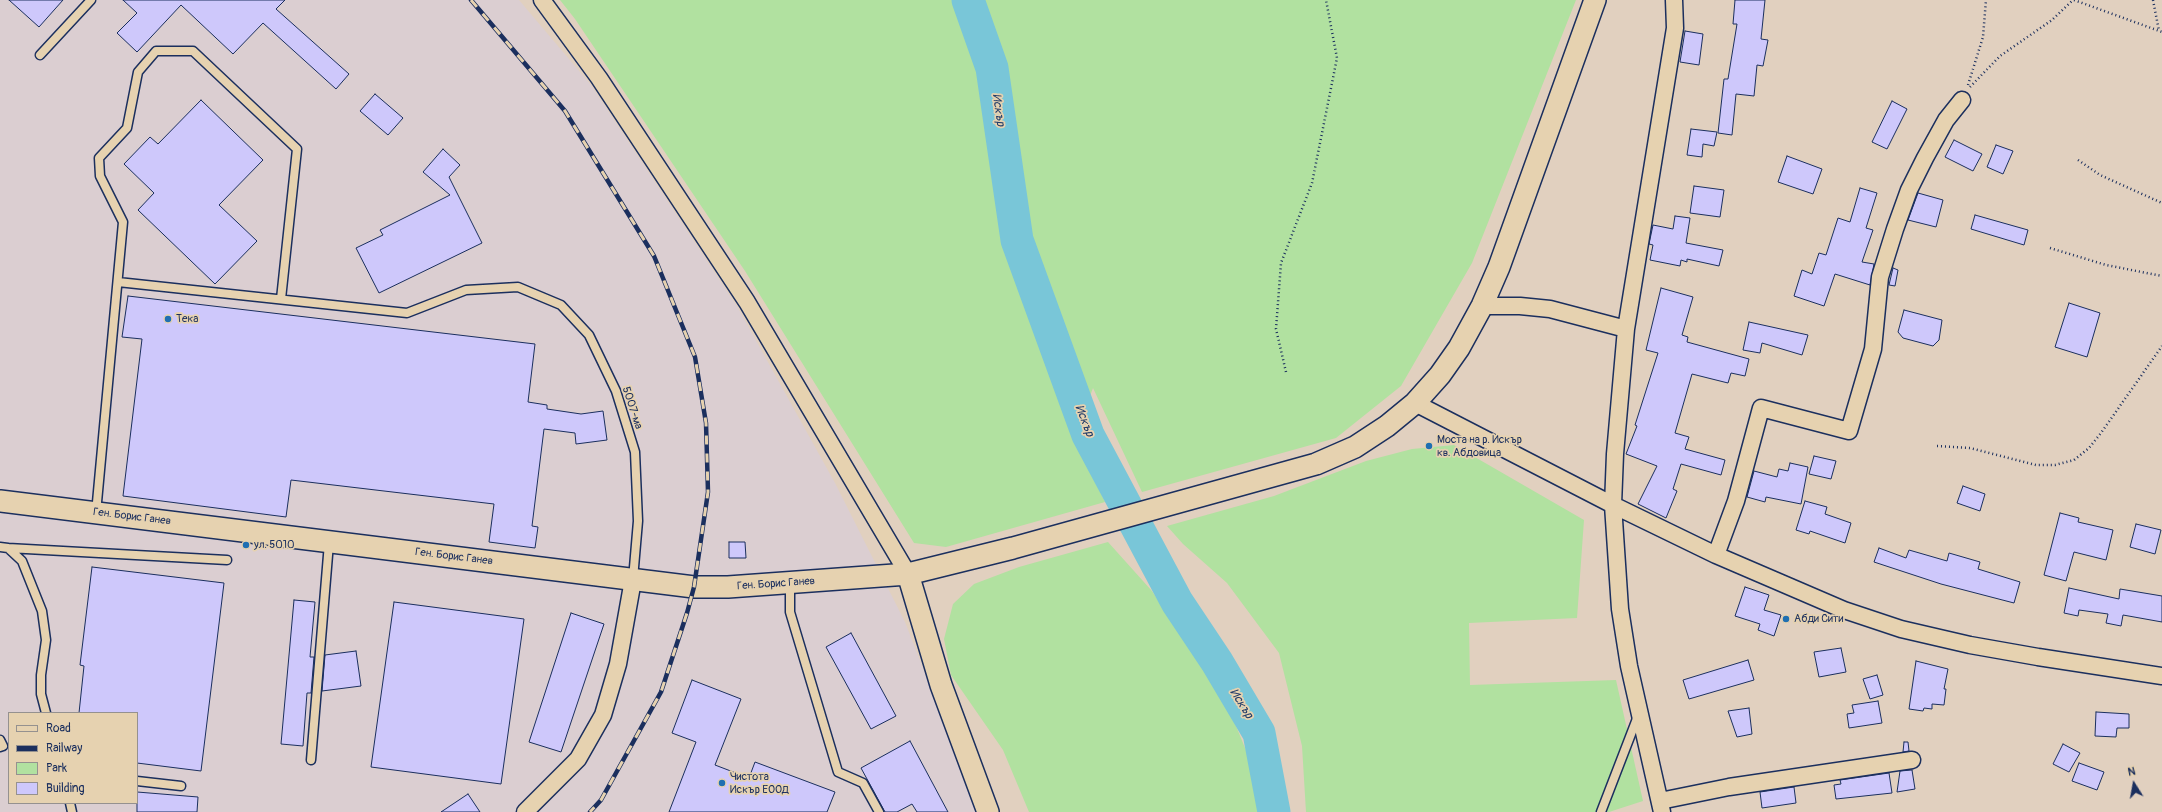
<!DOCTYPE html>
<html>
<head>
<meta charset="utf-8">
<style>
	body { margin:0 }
	#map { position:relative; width:2162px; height:812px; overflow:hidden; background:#e1d0bf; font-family:Pangolin,sans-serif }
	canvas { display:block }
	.legend { position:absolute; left:8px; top:712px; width:130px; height:92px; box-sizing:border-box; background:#e6d2b0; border:1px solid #95918f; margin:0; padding:5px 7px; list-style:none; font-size:12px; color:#1b2f5e }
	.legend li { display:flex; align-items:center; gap:8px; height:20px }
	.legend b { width:20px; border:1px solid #95918f }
	.north { position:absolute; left:2114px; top:764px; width:40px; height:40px; -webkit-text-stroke:3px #e6d2b0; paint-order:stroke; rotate:349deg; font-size:11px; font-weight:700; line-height:16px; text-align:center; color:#1b2f5e }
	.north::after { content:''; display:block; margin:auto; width:14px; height:18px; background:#1b2f5e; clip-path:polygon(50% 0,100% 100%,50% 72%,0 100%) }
</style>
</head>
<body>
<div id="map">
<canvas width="2162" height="812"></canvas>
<ul class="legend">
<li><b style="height:5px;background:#e6d2b0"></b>Road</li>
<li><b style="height:5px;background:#1b2f5e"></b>Railway</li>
<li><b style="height:11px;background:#b1e1a0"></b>Park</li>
<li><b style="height:11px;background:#cec8fb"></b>Building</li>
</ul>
<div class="north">N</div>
</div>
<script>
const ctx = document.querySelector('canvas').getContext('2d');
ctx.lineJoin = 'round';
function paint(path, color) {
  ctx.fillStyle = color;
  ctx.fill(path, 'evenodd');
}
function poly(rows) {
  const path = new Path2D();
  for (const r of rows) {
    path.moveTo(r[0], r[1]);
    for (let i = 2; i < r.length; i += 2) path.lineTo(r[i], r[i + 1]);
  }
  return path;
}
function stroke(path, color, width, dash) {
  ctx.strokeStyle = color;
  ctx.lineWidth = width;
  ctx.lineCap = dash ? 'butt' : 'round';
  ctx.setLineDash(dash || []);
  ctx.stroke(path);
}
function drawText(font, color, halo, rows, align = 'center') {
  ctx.font = font + ' Pangolin,sans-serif';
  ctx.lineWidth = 3.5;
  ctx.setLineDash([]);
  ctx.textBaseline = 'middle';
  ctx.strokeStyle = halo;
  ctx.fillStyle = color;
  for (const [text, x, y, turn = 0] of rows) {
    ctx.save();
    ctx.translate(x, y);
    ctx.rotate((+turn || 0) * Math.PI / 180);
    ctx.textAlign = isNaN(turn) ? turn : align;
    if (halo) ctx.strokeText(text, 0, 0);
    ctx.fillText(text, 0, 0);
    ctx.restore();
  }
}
const built = poly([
	[0,0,519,0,591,85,738,308,835,483,905,622,979,812,0,812],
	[9,713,137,713,137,803,9,803]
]);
const green = poly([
	[560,0,1576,0,1472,263,1401,386,1336,438,1142,492,1093,388,1074,438,1105,502,946,547,914,543,745,271,575,19],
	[1454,445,1584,520,1577,618,1469,623,1470,685,1616,680,1643,801,1609,812,1306,812,1302,746,1279,653,1227,583,1183,544,1167,526,1274,496,1366,461,1412,449],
	[1108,542,1152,591,1227,704,1261,787,1261,812,1029,812,1003,750,951,675,944,639,953,604,974,584,1019,567]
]);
const river = poly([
	[968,0,992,68,1017,240,1088,435,1177,602,1217,662,1259,733,1274,812]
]);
const building = poly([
	[9,0,63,0,39,27,9,0],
	[123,0,285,0,276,9,349,74,336,89,263,23,233,54,181,5,137,52,117,33,137,13,123,0],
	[1735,0,1765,0,1761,39,1768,40,1763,66,1757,65,1754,96,1736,94,1732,135,1718,133,1724,79,1728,79,1737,24,1733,24,1735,0],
	[1685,31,1703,34,1699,65,1680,62,1685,31],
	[375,94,403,118,388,135,360,111,375,94],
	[201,100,263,160,219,205,257,241,215,284,138,210,154,193,124,164,150,137,158,144,201,100],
	[1892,101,1907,109,1887,149,1872,142,1892,101],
	[1691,129,1717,132,1714,146,1703,144,1702,157,1687,155,1691,129],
	[1954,140,1982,154,1973,171,1945,157,1954,140],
	[1996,145,2013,151,2003,174,1987,167,1996,145],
	[443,149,460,165,449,177,482,243,379,293,356,248,383,235,380,230,450,195,423,172,443,149],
	[1787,156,1822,169,1813,194,1778,182,1787,156],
	[1694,186,1724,190,1720,217,1690,213,1694,186],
	[1860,188,1877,193,1866,228,1873,230,1862,262,1874,264,1870,285,1835,274,1824,306,1794,296,1802,270,1812,274,1819,253,1826,255,1838,218,1850,222,1860,188],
	[1918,193,1943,200,1936,227,1908,220,1918,193],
	[1975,215,2028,230,2024,245,1971,229,1975,215],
	[1675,216,1690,218,1686,243,1723,250,1719,266,1687,259,1687,262,1681,260,1680,266,1650,260,1653,245,1649,244,1653,225,1673,229,1675,216],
	[1893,268,1898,270,1895,286,1889,285,1893,268],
	[1661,288,1693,297,1682,335,1688,337,1687,342,1749,359,1745,376,1731,373,1728,383,1692,374,1675,433,1689,437,1685,449,1725,460,1721,475,1681,464,1673,489,1677,491,1666,518,1638,504,1657,466,1626,454,1637,426,1635,425,1658,353,1646,350,1661,288],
	[128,296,535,344,528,402,547,405,547,409,581,414,603,411,607,440,576,444,575,433,544,429,532,526,538,527,535,548,489,542,494,504,291,480,286,517,123,496,142,339,122,337,128,296],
	[2069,303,2100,313,2087,357,2055,347,2069,303],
	[1904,310,1942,320,1939,340,1933,346,1903,338,1898,332,1904,310],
	[1749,322,1808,335,1802,355,1762,343,1760,353,1743,350,1749,322],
	[1814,456,1836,461,1831,479,1809,474,1814,456],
	[1790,463,1808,467,1801,504,1766,497,1765,502,1747,497,1754,471,1777,477,1779,469,1788,471,1790,463],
	[1963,486,1985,494,1980,511,1957,503,1963,486],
	[1805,501,1827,507,1825,514,1851,523,1845,543,1810,531,1809,534,1796,530,1805,501],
	[2060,513,2079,518,2078,522,2113,530,2106,560,2074,552,2066,581,2044,575,2060,513],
	[2136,524,2161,530,2155,554,2130,547,2136,524],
	[729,542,745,542,746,558,729,558,729,542],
	[1879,548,1906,558,1909,550,1947,561,1949,553,1980,562,1978,569,2020,582,2014,603,1941,584,1874,562,1879,548],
	[92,567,224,583,201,771,137,763,137,713,79,713,84,666,80,665,92,567],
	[1745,587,1769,595,1764,610,1781,615,1774,636,1758,630,1760,624,1735,616,1745,587],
	[2069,588,2119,599,2120,589,2162,596,2162,622,2123,615,2121,626,2106,623,2108,614,2079,610,2078,616,2064,613,2069,588],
	[294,600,315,602,310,657,314,657,311,693,307,693,303,746,281,744,294,600],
	[394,602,524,619,501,784,371,767,394,602],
	[571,613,604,624,561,752,529,742,571,613],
	[851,633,896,716,871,729,826,647,851,633],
	[1841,648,1846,672,1819,677,1814,652,1841,648],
	[356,651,361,686,322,691,325,655,356,651],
	[1748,660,1754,680,1689,699,1683,680,1748,660],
	[1916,661,1948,669,1944,689,1946,689,1944,705,1932,704,1932,709,1924,708,1923,711,1909,709,1916,661],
	[1877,675,1883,695,1870,699,1863,679,1877,675],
	[692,680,741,699,715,765,749,778,755,762,835,792,827,812,669,812,696,742,672,733,692,680],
	[1878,701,1882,723,1849,728,1847,714,1854,713,1852,705,1878,701],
	[1749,708,1752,734,1737,737,1728,711,1749,708],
	[2096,712,2129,714,2129,728,2117,728,2116,737,2095,736,2096,712],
	[910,741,948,812,917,812,912,804,897,812,885,812,861,768,910,741],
	[1904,742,1908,742,1909,751,1903,752,1904,742],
	[2063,744,2080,753,2069,772,2053,764,2063,744],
	[2079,763,2104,772,2097,790,2072,781,2079,763],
	[1912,770,1915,789,1897,792,1900,771,1912,770],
	[1889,773,1892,793,1836,799,1834,785,1841,784,1840,780,1889,773],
	[1794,787,1796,803,1762,808,1760,792,1794,787],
	[137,792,198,797,197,812,137,812,137,792],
	[468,794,480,812,441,812,468,794]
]);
const path = poly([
	[2074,0,2162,32],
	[2153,0,2159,31],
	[1968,85,1983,37,1986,0],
	[1970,87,2000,56,2052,20,2073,0],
	[2078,160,2100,175,2162,203],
	[2050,248,2106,265,2162,276],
	[1286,372,1276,329,1281,263,1312,183,1337,58,1326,0],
	[1937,446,1970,448,2036,465,2055,465,2074,460,2089,448,2101,433,2162,346]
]);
const service = poly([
	[40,55,91,0],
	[118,282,407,313,466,290,518,287,561,305,589,335,616,391,635,452,638,521,633,579],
	[96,513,123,222,100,176,99,158,127,128,138,72,156,51,193,51,297,149,281,299],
	[0,547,8,548,22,561,42,611,46,640,41,675,41,694,46,713],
	[8,548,227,560],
	[790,583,790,612,838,772,863,783,879,812],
	[0,740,3,746,0,747],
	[311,760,329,543],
	[137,781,181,786],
	[70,803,72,812],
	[1601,812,1638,716]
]);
const minor = poly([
	[542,0,599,78,747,302,908,574],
	[1482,306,1520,306,1550,309,1626,329],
	[1415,403,1613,505,1716,555,1844,610,1901,629,1970,645,2038,657,2162,676],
	[1716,555,1736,501,1761,408,1849,431,1873,349,1880,277,1895,229,1909,190,1925,158,1946,120,1962,100],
	[1660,801,1729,787,1912,760],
	[525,812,578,759,603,715,618,664,633,580],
	[1662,812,1629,666,1620,609,1613,505,1615,454,1626,329,1675,28,1674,0]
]);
const tertiary = poly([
	[0,501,694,587,728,587,908,574,1013,548,1316,464,1355,447,1387,426,1415,403,1440,375,1459,348,1482,306,1499,267,1595,0],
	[908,574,941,685,988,812]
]);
const rail = poly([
	[471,0,565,111,654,256,695,357,706,423,708,492,694,587,687,613,661,692,601,800,590,812]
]);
const markers = [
	[168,319,4,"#1f6fb2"],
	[1429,446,4,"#1f6fb2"],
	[246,545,4,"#1f6fb2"],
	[1786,619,4,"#1f6fb2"],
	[722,783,4,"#1f6fb2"]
];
const poiNames = [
	["Тека",176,319],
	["Моста на р. Искър",1437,440],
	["кв. Абдовица",1437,453],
	["ул. 5010",254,545],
	["Абди Сити",1794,619],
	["Чистота",730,777],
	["Искър ЕООД",730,790]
];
const streetNames = [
	["5007-ма",632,408,72],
	["Ген. Борис Ганев",132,517,7],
	["Ген. Борис Ганев",454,557,7],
	["Ген. Борис Ганев",776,584,-4]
];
const waterNames = [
	["Искър",998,110,82],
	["Искър",1084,421,69],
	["Искър",1241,704,58]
];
paint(built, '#dbced1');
paint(green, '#b1e1a0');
stroke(river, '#79c6d8', 33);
paint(building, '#cec8fb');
stroke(building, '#1b2f5e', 1);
stroke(service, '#1b2f5e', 11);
stroke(minor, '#1b2f5e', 19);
stroke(tertiary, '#1b2f5e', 24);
stroke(path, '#1b2f5e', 2.5, [1, 3]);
stroke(service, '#e6d2b0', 8);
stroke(minor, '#e6d2b0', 16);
stroke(tertiary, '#e6d2b0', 21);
stroke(rail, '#1b2f5e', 4.5);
stroke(rail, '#e6d2b0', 3, [9]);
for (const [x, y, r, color] of markers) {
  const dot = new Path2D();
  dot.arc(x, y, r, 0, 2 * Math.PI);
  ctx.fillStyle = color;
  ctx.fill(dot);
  stroke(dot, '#e6d2b0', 1.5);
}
drawText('11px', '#1b2f5e', '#e6d2b0', poiNames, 'left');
drawText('11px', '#1b2f5e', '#e6d2b0', streetNames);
drawText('italic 12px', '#243e6a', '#e6d2b0', waterNames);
</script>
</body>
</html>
